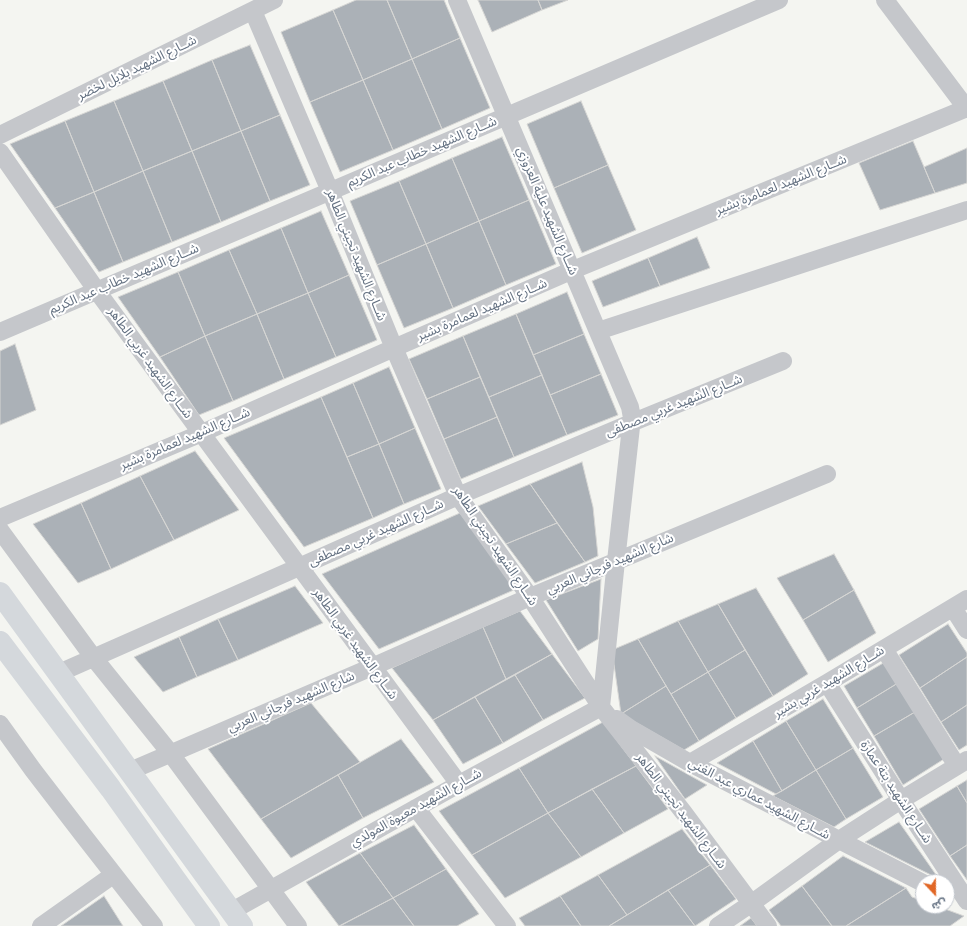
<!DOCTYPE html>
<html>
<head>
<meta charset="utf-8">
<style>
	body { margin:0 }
	#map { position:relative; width:967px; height:926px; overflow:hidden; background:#f4f5f1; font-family:Karla,"Noto Sans Arabic",sans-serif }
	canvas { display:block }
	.north { position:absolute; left:915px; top:874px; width:40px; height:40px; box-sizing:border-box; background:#fff; border:1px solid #c1c6cd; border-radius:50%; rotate:158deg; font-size:11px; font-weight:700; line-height:16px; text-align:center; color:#647182 }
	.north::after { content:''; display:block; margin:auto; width:14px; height:18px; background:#e16726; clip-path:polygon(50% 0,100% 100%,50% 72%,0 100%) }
</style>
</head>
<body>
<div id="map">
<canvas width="967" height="926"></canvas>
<div class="north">ش</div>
</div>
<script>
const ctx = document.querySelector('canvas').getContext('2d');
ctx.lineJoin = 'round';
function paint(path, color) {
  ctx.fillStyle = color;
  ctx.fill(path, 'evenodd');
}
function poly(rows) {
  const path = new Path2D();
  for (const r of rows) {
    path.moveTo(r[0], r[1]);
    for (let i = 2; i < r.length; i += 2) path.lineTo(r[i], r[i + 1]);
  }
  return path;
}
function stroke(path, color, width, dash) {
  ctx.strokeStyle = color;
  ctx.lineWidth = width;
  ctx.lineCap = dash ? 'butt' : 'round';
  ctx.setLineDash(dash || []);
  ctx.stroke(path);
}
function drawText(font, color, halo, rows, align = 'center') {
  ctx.font = font + ' Karla,"Noto Sans Arabic",sans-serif';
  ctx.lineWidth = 4;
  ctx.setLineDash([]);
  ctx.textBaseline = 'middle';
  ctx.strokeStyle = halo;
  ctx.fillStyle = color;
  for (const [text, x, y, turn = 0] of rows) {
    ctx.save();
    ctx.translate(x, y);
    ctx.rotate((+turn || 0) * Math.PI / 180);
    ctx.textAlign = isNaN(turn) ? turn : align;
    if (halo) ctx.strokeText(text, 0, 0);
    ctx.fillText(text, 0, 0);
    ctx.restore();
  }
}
const building = poly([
	[356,0,387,0,412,59,363,80,333,10,356,0],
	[387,0,444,0,460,38,412,59,387,0],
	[478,0,538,0,542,10,492,32,478,0],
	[538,0,568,0,542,10,538,0],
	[333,10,363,80,310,102,281,32,333,10],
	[460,38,490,108,442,129,412,59,460,38],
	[250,45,280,115,241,131,212,60,250,45],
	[412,59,442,129,393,150,363,80,412,59],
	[212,60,241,131,192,151,163,81,212,60],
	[363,80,393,150,340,172,310,102,363,80],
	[163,81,192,151,143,171,114,101,163,81],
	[114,101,143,171,94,192,65,121,114,101],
	[581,101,608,165,554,188,527,124,581,101],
	[280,115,310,185,270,201,241,131,280,115],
	[65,121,94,192,55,208,10,144,65,121],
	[241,131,270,201,221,222,192,151,241,131],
	[502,137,529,200,479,221,452,158,502,137],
	[913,141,935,193,880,210,859,163,913,141],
	[967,148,967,183,935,193,924,167,967,148],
	[192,151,221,222,172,242,143,171,192,151],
	[452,158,479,221,426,244,399,181,452,158],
	[608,165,636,230,582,253,554,188,608,165],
	[143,171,172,242,123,262,94,192,143,171],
	[399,181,426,244,377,265,350,201,399,181],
	[94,192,123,262,99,272,55,208,94,192],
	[529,200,556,264,506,285,479,221,529,200],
	[321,211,349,275,308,293,281,228,321,211],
	[479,221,506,285,453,308,426,244,479,221],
	[281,228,308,293,257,314,229,250,281,228],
	[697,237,710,268,660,286,648,258,697,237],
	[426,244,453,308,404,328,377,265,426,244],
	[229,250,257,314,205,336,178,272,229,250],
	[648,258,660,286,603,307,592,281,648,258],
	[178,272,205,336,160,357,118,297,178,272],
	[349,275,377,340,336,357,308,293,349,275],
	[567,292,584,334,533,355,516,314,567,292],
	[308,293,336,357,284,379,257,314,308,293],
	[257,314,284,379,233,401,205,336,257,314],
	[516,314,542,375,489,397,463,336,516,314],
	[584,334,601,374,550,395,533,355,584,334],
	[205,336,233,401,199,415,160,357,205,336],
	[463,336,480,377,427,399,409,359,463,336],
	[15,344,36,410,0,425,0,351,15,344],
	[389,367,415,428,379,444,353,383,389,367],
	[601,374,618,415,567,435,550,395,601,374],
	[542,375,567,435,514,457,489,397,542,375],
	[480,377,497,417,444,439,427,399,480,377],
	[353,383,379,444,347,457,321,397,353,383],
	[321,397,373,518,304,547,224,438,321,397],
	[497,417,514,457,461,479,444,439,497,417],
	[415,428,441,489,404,504,379,444,415,428],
	[379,444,404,504,373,518,347,457,379,444],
	[195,451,239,510,174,540,140,476,195,451],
	[582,462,593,507,598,556,585,562,530,484,582,462],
	[140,476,174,540,111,569,81,503,140,476],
	[530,484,557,523,506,544,478,506,530,484],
	[81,503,111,569,78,583,33,524,81,503],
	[460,513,516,589,379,649,322,574,460,513],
	[557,523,585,562,535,583,506,544,557,523],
	[834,554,854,590,803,620,777,578,834,554],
	[601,579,598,639,578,651,546,600,601,579],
	[295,586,323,623,238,660,218,619,295,586],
	[756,588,808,674,773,696,718,604,756,588],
	[854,590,876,633,828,662,803,620,854,590],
	[718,604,745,650,708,672,678,621,718,604],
	[520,611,552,654,506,679,483,627,520,611],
	[218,619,238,660,197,677,179,637,218,619],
	[678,621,708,672,671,694,638,639,678,621],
	[948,624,967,653,967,657,920,688,899,655,948,624],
	[483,627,506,679,433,720,392,668,483,627],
	[179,637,197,677,163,692,134,657,179,637],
	[638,639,666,686,621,714,612,650,638,639],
	[745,650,773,696,736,718,708,672,745,650],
	[552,654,585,698,543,720,515,675,552,654],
	[967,657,967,705,941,722,920,688,967,657],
	[885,662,898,683,857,708,844,686,885,662],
	[708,672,736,718,699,741,671,694,708,672],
	[515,675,543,720,503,743,475,697,515,675],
	[898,683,915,712,874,736,857,708,898,683],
	[666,686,699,741,684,750,621,714,666,686],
	[475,697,503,743,463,764,433,720,475,697],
	[823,699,853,748,816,770,786,721,823,699],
	[311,703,360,762,261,819,208,749,311,703],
	[967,705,967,745,959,750,941,722,967,705],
	[915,712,944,759,903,785,874,736,915,712],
	[786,721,816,770,782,791,753,741,786,721],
	[603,722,636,766,548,813,519,768,603,722],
	[401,739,434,782,363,818,338,775,401,739],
	[753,741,782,791,776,794,717,763,753,741],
	[853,748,883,797,846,819,816,770,853,748],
	[655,756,707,785,685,799,655,756],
	[636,766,668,809,624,833,592,789,636,766],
	[519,768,548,813,472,855,439,811,519,768],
	[816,770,846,819,834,827,773,796,816,770],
	[338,775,363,818,291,858,261,819,338,775],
	[967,780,967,803,957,786,967,780],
	[957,786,967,803,967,845,950,856,919,809,957,786],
	[592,789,624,833,581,857,548,813,592,789],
	[548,813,581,857,505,898,472,855,548,813],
	[899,822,939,879,865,842,899,822],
	[414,825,446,869,393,898,360,853,414,825],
	[682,829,710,865,627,915,598,875,682,829],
	[967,845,967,880,950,856,967,845],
	[360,853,393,898,339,926,306,882,360,853],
	[843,856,906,888,846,926,832,926,802,886,843,856],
	[710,865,736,899,695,926,668,890,710,865],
	[446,869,479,914,457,926,414,926,393,898,446,869],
	[598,875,627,915,609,926,581,926,560,896,598,875],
	[802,886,832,926,781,926,769,910,802,886],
	[906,888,912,897,923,901,923,906,937,906,964,916,950,926,846,926,906,888],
	[668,890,695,926,609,926,627,915,668,890],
	[104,896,123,926,61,926,104,896],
	[560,896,581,926,525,926,519,918,560,896],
	[393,898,414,926,340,926,393,898],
	[751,918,757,926,740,926,751,918]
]);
const minor = poly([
	[457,0,630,407,632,418,616,561,601,707],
	[885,0,967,109],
	[253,11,330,191,394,348,458,496,530,597,601,707,684,813,768,926],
	[0,135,274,0],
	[0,152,97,291,459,784],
	[598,331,967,210],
	[0,332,779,0],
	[0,518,202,433,394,348,573,270,967,108],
	[0,530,93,657,171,754,298,926],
	[953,608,967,630],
	[884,649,957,766],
	[59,673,299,567,458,496,631,423,783,361],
	[827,683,901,800,967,901],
	[617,719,631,729,690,763,839,840,923,883],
	[0,724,33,770,83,835,154,926],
	[690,763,827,683,967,599],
	[130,771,372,667,530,597,827,474],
	[416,808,507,926],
	[232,911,459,784,601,707],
	[41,926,113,875],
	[718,926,752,903,839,840,901,800,967,760]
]);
const trunk = poly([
	[0,593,242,926],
	[0,642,111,789,175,879,209,926]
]);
const streetNames = [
	["شــارع الشهيد بلابل لخضر",137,68,-26],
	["شــارع الشهيد خطاب عبد الكريم",422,152,-23],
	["شــارع الشهيد لعمامرة بشير",781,185,-22],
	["شــارع الشهيد علية العزوزي",547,211,67],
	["شــارع الشهيد تجيني الطاهر",356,255,68],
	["شــارع الشهيد خطاب عبد الكريم",124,279,-23],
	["شــارع الشهيد لعمامرة بشير",482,310,-23],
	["شــارع الشهيد غربي الطاهر",150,363,54],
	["شــارع الشهيد غربي مصطفى",674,406,-22],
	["شــارع الشهيد لعمامرة بشير",185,439,-23],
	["شــارع الشهيد غربي مصطفى",376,533,-24],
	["شــارع الشهيد تجيني الطاهر",495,546,56],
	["شارع الشهيد فرجاني العربي",610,564,-23],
	["شــارع الشهيد غربي الطاهر",355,644,54],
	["شــارع الشهيد غربي بشير",829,682,-31],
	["شارع الشهيد فرجاني العربي",291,702,-23],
	["شــارع الشهيد بتة عمارة",896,792,57],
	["شــارع الشهيد عماري عبد الغني",759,799,28],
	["شــارع الشهيد معيوة المولدي",416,808,-29],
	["شــارع الشهيد تجيني الطاهر",681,811,53]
];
paint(building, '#abb1b7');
stroke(building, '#d6d6d4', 1);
stroke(minor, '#c5c7cb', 18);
stroke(trunk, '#d4d8dc', 22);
drawText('13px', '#647182', '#fff', streetNames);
</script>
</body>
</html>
